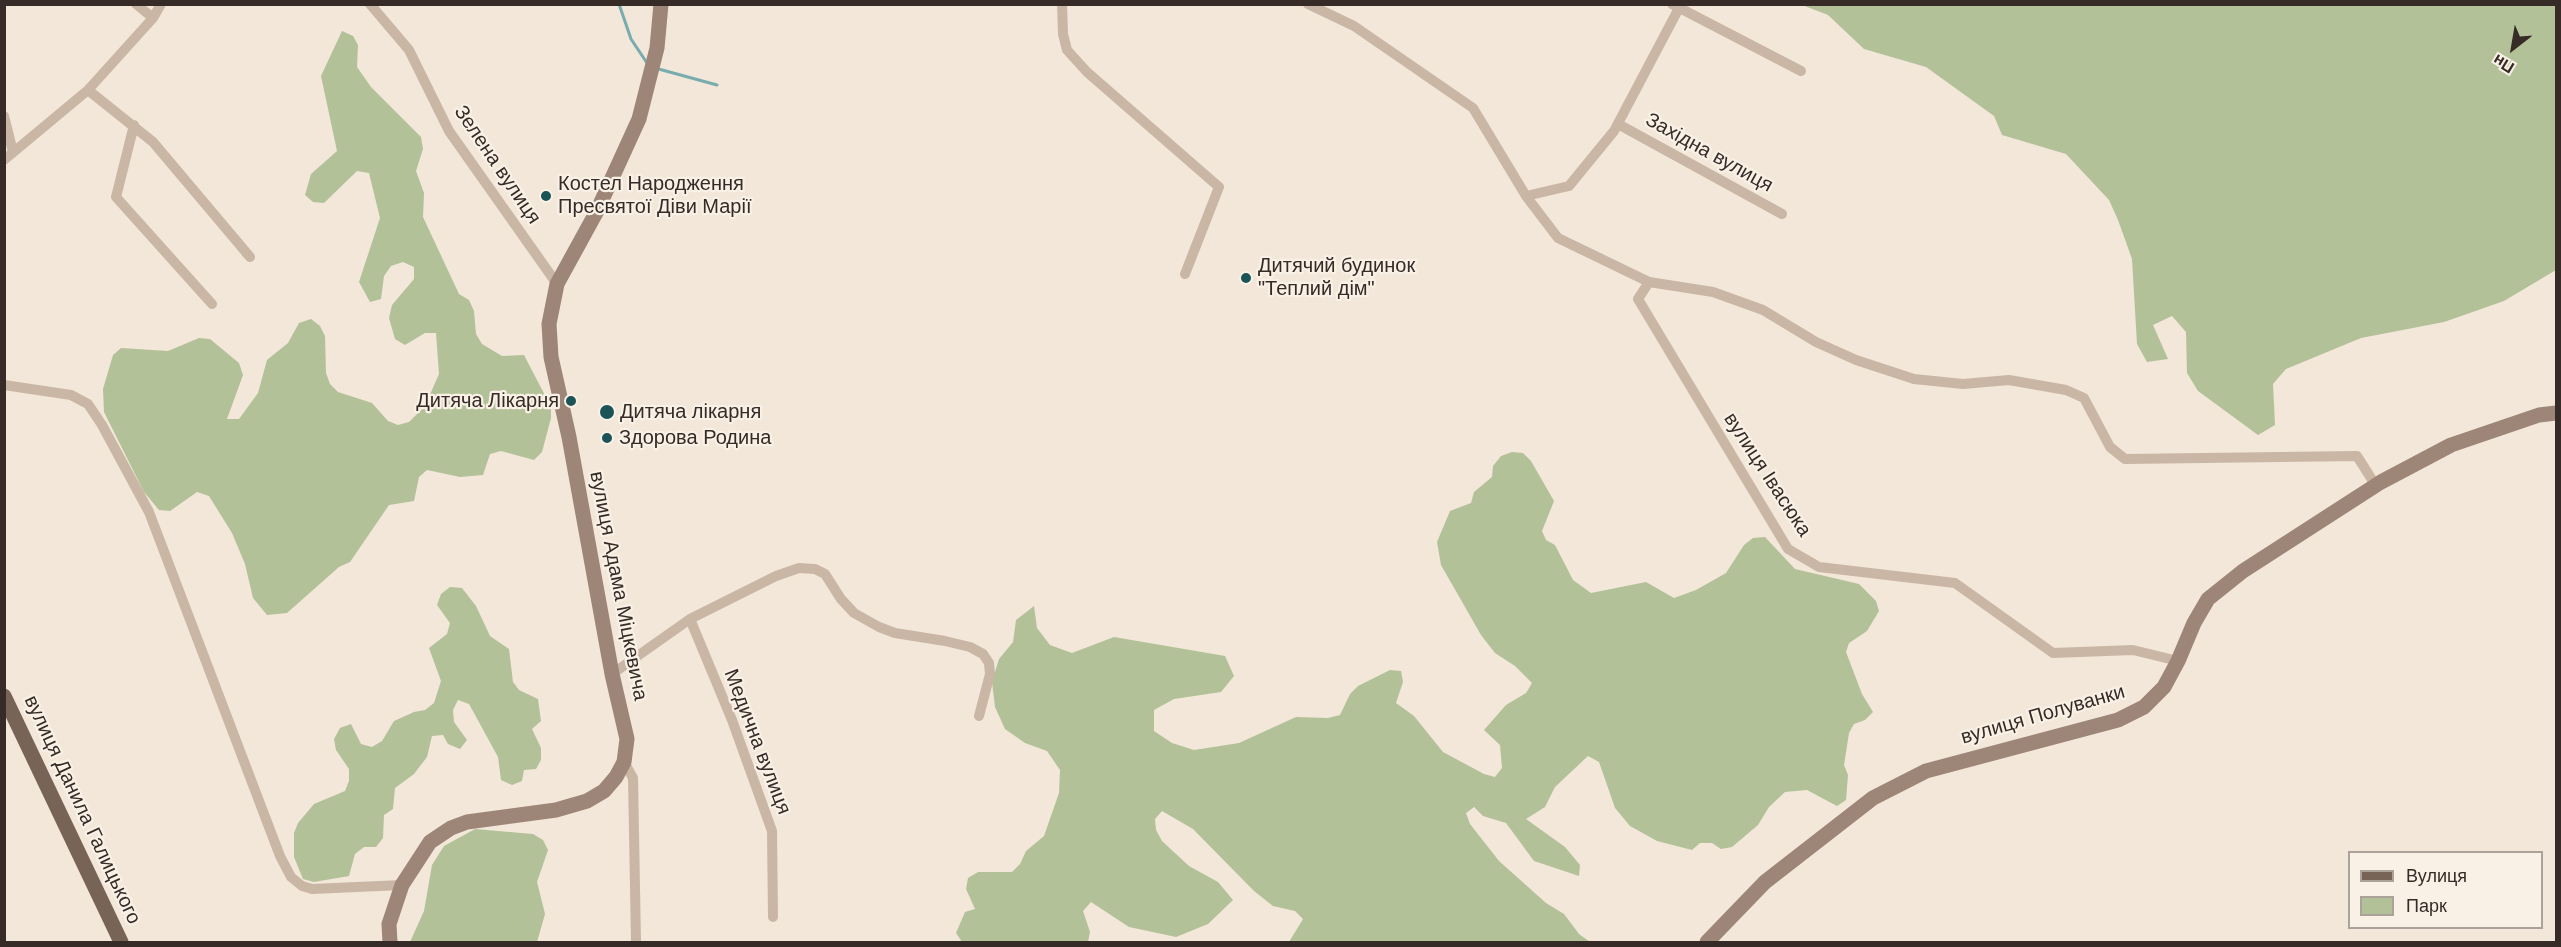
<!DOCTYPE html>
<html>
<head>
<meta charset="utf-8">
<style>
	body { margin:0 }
	#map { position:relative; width:2561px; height:947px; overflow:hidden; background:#f2e7d9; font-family:Arial,sans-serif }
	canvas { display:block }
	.frame { position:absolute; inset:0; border:6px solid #362b27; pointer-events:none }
	.legend { position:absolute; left:2348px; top:851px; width:195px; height:78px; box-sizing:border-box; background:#f9f1e6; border:2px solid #aba29a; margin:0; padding:8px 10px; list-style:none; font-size:18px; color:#362b27 }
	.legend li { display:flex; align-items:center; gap:12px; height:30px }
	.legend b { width:30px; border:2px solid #aba29a }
	.north { position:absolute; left:2483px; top:18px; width:60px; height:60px; -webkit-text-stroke:4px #f9f1e6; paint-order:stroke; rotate:211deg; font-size:16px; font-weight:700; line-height:24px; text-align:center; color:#362b27 }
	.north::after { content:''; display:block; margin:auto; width:21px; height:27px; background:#362b27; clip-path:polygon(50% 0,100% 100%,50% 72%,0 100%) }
</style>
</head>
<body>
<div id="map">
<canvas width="2561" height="947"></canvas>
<div class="frame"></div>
<ul class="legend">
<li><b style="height:8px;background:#786357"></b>Вулиця</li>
<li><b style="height:16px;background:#b3c199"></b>Парк</li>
</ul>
<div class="north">Пн</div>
</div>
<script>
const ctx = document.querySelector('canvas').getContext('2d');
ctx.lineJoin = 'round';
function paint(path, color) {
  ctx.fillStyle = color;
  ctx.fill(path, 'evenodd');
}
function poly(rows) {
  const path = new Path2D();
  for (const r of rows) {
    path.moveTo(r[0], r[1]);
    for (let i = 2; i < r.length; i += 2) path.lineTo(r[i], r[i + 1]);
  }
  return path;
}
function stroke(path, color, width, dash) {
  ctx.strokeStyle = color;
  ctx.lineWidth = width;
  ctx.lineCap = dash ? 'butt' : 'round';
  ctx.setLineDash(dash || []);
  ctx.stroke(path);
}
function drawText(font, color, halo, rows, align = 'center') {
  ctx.font = font + ' Arial,sans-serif';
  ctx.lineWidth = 4.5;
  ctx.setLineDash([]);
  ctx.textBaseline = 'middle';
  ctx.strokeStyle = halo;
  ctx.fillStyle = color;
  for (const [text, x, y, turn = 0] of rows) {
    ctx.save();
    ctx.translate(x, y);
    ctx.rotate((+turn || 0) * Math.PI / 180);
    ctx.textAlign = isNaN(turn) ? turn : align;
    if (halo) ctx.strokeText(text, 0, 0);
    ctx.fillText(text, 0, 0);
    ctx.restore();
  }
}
const green = poly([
	[1802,5,2556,5,2556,270,2504,301,2444,322,2361,338,2286,369,2273,384,2275,425,2258,435,2198,391,2187,373,2186,332,2172,316,2153,325,2168,359,2147,362,2137,344,2132,259,2118,220,2109,200,2066,154,2002,135,1994,116,1926,67,1864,49,1828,15],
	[342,31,353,36,358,45,357,67,371,87,421,137,423,149,416,171,424,193,423,217,459,294,469,300,474,311,476,334,482,344,502,356,524,355,551,407,551,418,542,452,534,460,501,451,490,454,483,475,460,477,427,470,419,477,414,501,389,505,350,562,339,567,287,613,267,615,253,598,245,564,232,533,209,496,197,492,170,511,159,510,144,492,104,412,103,389,113,355,121,348,168,351,199,338,210,339,239,363,243,375,227,419,239,419,258,393,267,360,288,343,299,323,311,319,320,326,325,336,326,373,330,384,338,392,372,403,388,421,398,425,409,422,425,406,439,374,436,333,425,333,405,345,395,339,389,318,392,305,414,279,414,267,403,262,391,266,384,276,381,299,370,302,359,282,380,218,369,173,357,171,324,203,313,202,305,195,311,174,337,151,321,76],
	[1512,452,1523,453,1531,461,1554,501,1542,531,1546,540,1555,545,1573,580,1591,593,1646,582,1674,598,1696,590,1726,573,1744,545,1753,538,1765,537,1795,569,1859,584,1876,601,1879,611,1867,631,1849,643,1846,652,1862,694,1873,712,1865,720,1854,724,1849,733,1844,765,1848,775,1846,800,1837,806,1807,790,1785,792,1769,807,1758,825,1732,847,1721,849,1712,843,1700,843,1692,850,1657,841,1630,826,1615,808,1599,762,1588,756,1555,787,1545,807,1526,819,1565,847,1580,865,1579,876,1534,861,1506,823,1483,816,1474,807,1466,813,1470,824,1499,861,1546,903,1564,914,1579,934,1590,942,1289,942,1303,919,1295,911,1273,906,1254,891,1193,829,1162,811,1155,819,1156,830,1162,841,1189,866,1218,882,1233,900,1208,924,1176,937,1129,927,1091,902,1083,911,1090,932,1088,942,962,942,956,933,965,912,975,909,966,889,968,878,978,872,1012,872,1020,864,1026,851,1044,836,1059,793,1060,770,1047,751,1025,743,1005,729,995,707,992,682,999,659,1013,642,1016,620,1034,606,1037,628,1050,645,1072,653,1114,637,1225,656,1234,676,1221,692,1174,699,1154,710,1154,731,1172,743,1194,750,1239,743,1296,717,1328,718,1340,715,1350,694,1358,686,1390,670,1401,671,1403,682,1396,703,1414,716,1443,752,1484,774,1495,777,1502,768,1500,745,1484,730,1506,705,1526,693,1532,683,1515,666,1495,653,1481,635,1441,565,1437,542,1450,511,1471,503,1474,492,1492,477,1493,466,1501,456],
	[450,587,462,588,476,606,490,636,509,649,513,682,519,690,538,699,541,721,532,729,541,748,541,760,536,769,524,770,522,781,512,785,501,780,498,757,469,704,458,700,453,710,454,722,467,740,460,749,448,744,443,735,432,736,427,757,414,774,395,788,393,809,384,815,383,838,376,847,364,847,355,854,349,876,314,882,303,879,294,857,294,833,298,823,314,804,345,791,349,781,349,769,336,750,334,739,340,728,351,724,361,744,372,747,382,741,394,721,414,712,425,710,434,703,441,681,429,648,447,634,450,623,437,605,441,594],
	[475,829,533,834,543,840,548,850,537,882,545,914,537,942,410,942,424,911,432,865,444,846]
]);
const stream = poly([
	[619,4,631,39,647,63],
	[655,68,717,85]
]);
const street = poly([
	[136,4,153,18],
	[370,4,409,50,449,131,557,284],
	[1062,4,1063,34,1067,50,1087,72,1219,187,1185,274],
	[1308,4,1354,26,1473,108,1526,196,1558,238,1649,282,1638,299,1788,549,1819,567,1955,583,2053,653,2133,650,2178,661],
	[1672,4,1801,71],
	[88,90,153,142,250,257],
	[4,116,13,152],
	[1618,124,1782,214],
	[134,125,116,197,212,304],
	[4,160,88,90,153,18,161,4],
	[1526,196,1569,186,1614,131,1679,8],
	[1649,282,1713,292,1763,310,1816,342,1856,360,1914,379,1963,384,2009,380,2066,390,2084,398,2110,447,2125,459,2357,456,2376,486],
	[4,385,71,395,88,404,102,425,149,512,280,856,291,877,302,886,312,889,402,885],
	[690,619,732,720,772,831,773,917],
	[612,674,690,619,776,576,799,568,815,569,825,574,841,599,854,613,879,627,895,633,945,641,970,647,983,654,989,663,990,674,979,716],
	[624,762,633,778,636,942]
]);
const secondary = poly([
	[390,942,389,924,402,885,430,842,451,828,467,822,556,810,587,801,604,791,616,777,624,762,627,739,612,674,569,437,551,357,549,324,557,284,597,211,639,119,657,48,661,4],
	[1707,942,1765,882,1873,798,1926,771,2118,720,2144,707,2164,687,2178,661,2194,623,2208,599,2243,571,2381,482,2451,445,2539,415,2556,413]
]);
const primary = poly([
	[4,696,121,942]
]);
const markers = [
	[546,196,6,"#1c5357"],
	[1246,278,6,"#1c5357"],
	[571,401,6,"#1c5357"],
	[607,412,8,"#1c5357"],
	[607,438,6,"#1c5357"]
];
const streetNames = [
	["Західна вулиця",1709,153,29],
	["Зелена вулиця",497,165,56],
	["вулиця Івасюка",1767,475,57],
	["вулиця Адама Міцкевича",618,586,79],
	["вулиця Полуванки",2043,715,-16],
	["Медична вулиця",757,742,69],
	["вулиця Данила Галицького",82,810,65]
];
const poiNames = [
	["Костел Народження",558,184],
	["Пресвятої Діви Марії",558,207],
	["Дитячий будинок",1258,266],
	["\"Теплий дім\"",1258,289],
	["Дитяча Лікарня",559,401,"right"],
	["Дитяча лікарня",620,412],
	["Здорова Родина",619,438]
];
paint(green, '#b3c199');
stroke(stream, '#78acaf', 3);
stroke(street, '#cab6a5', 10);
stroke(secondary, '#9d8577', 15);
stroke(primary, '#786357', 15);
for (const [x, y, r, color] of markers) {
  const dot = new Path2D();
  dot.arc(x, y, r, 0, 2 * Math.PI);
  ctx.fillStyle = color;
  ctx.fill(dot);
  stroke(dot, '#f9f1e6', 2);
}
drawText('20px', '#362b27', '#f9f1e6', streetNames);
drawText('20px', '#362b27', '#f9f1e6', poiNames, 'left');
</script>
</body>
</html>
